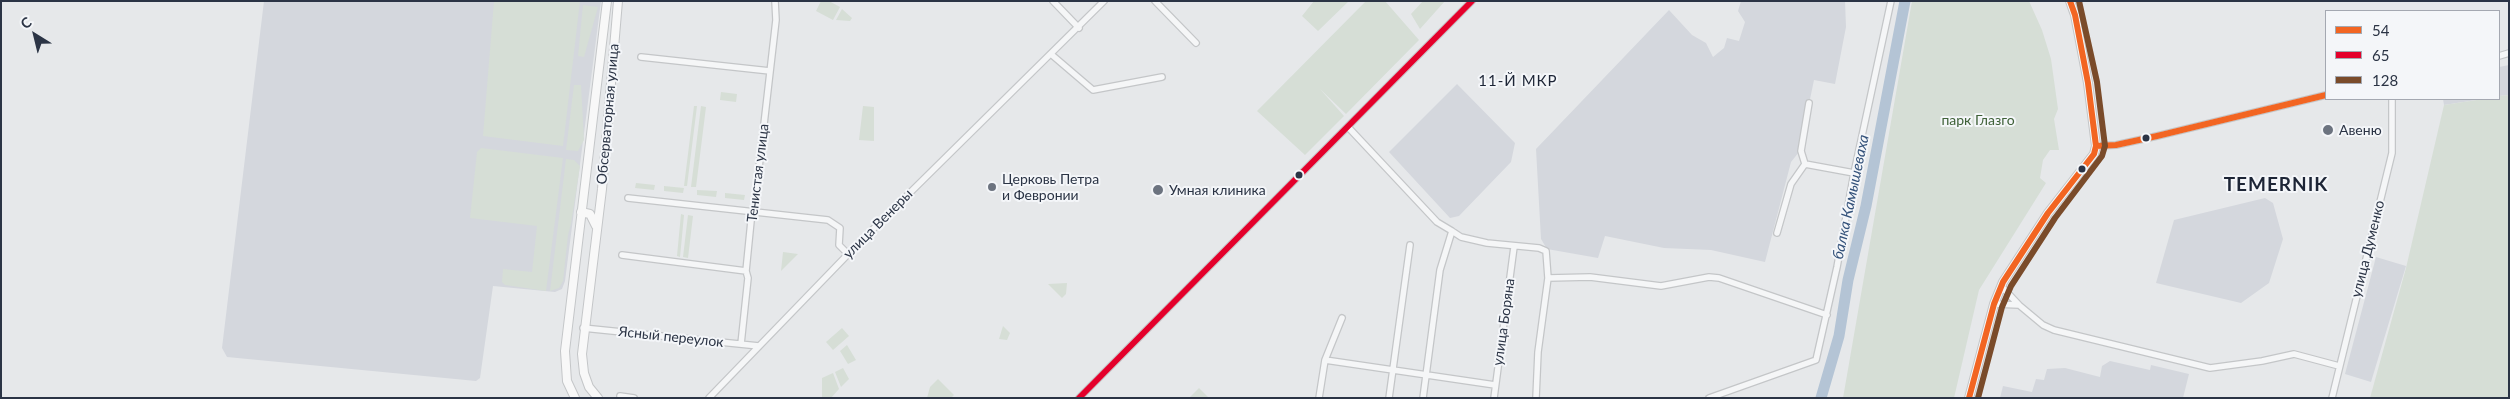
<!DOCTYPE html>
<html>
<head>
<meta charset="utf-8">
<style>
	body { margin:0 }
	#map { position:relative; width:2510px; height:399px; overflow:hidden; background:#e6e8ea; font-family:Lato,sans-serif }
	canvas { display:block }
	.frame { position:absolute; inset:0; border:2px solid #2b3445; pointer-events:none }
	.legend { position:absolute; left:2325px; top:10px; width:175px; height:90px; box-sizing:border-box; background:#f4f6f9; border:1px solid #a4a8b1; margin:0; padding:6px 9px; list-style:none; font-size:15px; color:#2b3445 }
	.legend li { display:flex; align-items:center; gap:10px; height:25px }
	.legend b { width:25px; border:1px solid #a4a8b1 }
	.north { position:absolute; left:10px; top:10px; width:50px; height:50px; -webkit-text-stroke:4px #f4f6f9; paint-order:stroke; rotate:324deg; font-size:14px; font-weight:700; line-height:20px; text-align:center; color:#2b3445 }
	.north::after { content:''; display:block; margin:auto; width:18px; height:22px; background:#2b3445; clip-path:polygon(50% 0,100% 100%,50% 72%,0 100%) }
</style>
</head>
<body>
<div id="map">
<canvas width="2510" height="399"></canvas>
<div class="frame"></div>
<ul class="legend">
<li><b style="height:6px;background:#f26522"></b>54</li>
<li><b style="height:6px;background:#e4002b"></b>65</li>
<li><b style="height:6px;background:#7a4b2a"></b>128</li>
</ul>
<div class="north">С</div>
</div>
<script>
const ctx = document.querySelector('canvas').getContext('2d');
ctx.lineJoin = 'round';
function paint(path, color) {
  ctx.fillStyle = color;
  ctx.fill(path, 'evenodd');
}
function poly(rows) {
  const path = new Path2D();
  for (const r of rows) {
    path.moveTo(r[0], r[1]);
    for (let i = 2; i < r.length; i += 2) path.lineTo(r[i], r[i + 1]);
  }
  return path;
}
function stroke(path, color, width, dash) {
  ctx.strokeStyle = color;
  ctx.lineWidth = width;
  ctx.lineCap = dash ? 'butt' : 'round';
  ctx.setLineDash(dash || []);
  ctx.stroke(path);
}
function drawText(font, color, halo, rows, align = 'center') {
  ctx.font = font + ' Lato,sans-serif';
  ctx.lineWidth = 4;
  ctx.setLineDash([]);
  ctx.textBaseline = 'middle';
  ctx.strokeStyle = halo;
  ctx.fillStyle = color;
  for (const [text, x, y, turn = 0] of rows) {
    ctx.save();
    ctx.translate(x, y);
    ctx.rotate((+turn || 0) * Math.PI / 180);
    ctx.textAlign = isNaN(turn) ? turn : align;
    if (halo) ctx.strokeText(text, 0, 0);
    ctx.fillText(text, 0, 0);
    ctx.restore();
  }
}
const built = poly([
	[264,1,601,1,565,281,562,289,555,292,493,286,480,378,476,381,227,357,222,348],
	[1741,1,1845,1,1846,27,1835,84,1814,80,1799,152,1791,162,1765,262,1711,250,1664,248,1605,236,1598,258,1547,249,1541,239,1536,149,1669,10,1692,35,1706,43,1713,57,1724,48,1727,38,1739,41,1745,22,1738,11],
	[2509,65,2509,95,2499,96,2499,67],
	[1457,84,1515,143,1511,162,1459,216,1450,218,1389,152],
	[2443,99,2483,99,2444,105],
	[2265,198,2273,203,2283,239,2269,283,2241,303,2156,283,2174,220],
	[2376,257,2406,266,2371,382,2345,374],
	[2110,361,2150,370,2151,365,2189,374,2183,398,2000,398,2003,386,2032,392,2036,379,2044,380,2047,369,2065,368,2100,377,2102,366]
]);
const green = poly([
	[494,1,580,1,563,146,483,136],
	[821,1,829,1,840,7,833,20,816,11],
	[1314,1,1349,1,1318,31,1302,16],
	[1366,1,1385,1,1419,40,1346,114,1320,89,1344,116,1305,155,1257,111],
	[1423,1,1445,1,1420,29,1411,14],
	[1912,1,2029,1,2042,30,2051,59,2058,109,2054,119,2059,150,2050,150,2043,160,2040,178,2046,183,1979,290,1954,398,1843,398],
	[583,5,598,7,584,57,578,56],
	[842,9,852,18,850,21,836,20],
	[574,85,581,85,584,140,578,151,566,150],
	[721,92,737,94,736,102,720,100],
	[2509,95,2509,398,2370,398,2406,268,2444,105,2483,99,2499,99,2499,96],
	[694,106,697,106,687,186,684,186],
	[701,106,706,107,696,187,691,187],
	[863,106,874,107,874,141,859,140],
	[481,148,563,158,546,291,505,285,502,282,503,269,532,272,537,226,470,218,477,152],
	[566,159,574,160,580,166,571,224,568,235,563,281,559,288,550,291],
	[636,183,655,185,654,190,635,188],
	[664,186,684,188,683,193,664,191],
	[697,190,717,191,716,197,697,195],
	[725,193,745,195,744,200,725,198],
	[681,214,684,215,680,257,677,256],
	[688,215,693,216,688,258,683,257],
	[783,252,798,254,781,271],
	[1067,283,1066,294,1062,298,1048,284],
	[1003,326,1010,333,1007,340,999,339],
	[842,328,849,336,833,350,826,342],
	[847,345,856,360,848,364,840,351],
	[843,368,849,379,841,387,835,372],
	[833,373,839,389,831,398,822,398,822,378],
	[938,379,954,395,951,398,927,398,930,387],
	[1199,388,1209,398,1189,398]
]);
const river = poly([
	[1821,398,1839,336,1848,280,1866,206,1905,1]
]);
const street = poly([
	[1053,1,1079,28],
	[1155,1,1196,43],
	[1052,55,1093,90,1162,77],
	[2499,56,2509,53],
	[641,57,770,71],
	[1348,127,1437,222,1452,231,1461,237,1487,243,1539,248,1546,251,1548,278,1538,352,1536,398],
	[2096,146,2116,145,2157,136,2326,95],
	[1805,164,1854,173],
	[628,198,828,220,840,228,839,245,848,254],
	[1777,233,1791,184,1805,164,1801,151,1809,103],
	[622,255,746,271],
	[1548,278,1590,277,1661,286,1709,277,1719,278,1827,315],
	[2001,286,2019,305],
	[1994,304,2019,305,2043,325,2054,330,2210,368,2262,361,2294,354,2339,366],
	[583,328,759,346],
	[741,344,748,278,746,271,751,221,754,211,776,20,775,1],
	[1325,360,1495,385],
	[620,396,634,398],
	[709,398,854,248,1104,1],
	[1079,398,1472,1],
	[1319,398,1325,360,1342,318],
	[1389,398,1410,245],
	[1423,398,1440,270,1452,231],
	[1494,398,1514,247],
	[1709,398,1816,360,1837,267,1854,173,1891,1],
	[2332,398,2392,153,2392,99]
]);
const secondary = poly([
	[581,212,590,214,596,226],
	[575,398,567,381,565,351,607,1],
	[598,398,589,387,584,373,582,354,602,189,618,1],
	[1969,398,1994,304,2003,282,2048,213,2094,154,2096,146,2088,83,2075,15,2070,1]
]);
const bus1 = poly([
	[2096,146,2116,145,2157,136,2326,95],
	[1969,398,1994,304,2003,282,2048,213,2094,154,2096,146,2088,83,2075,15,2070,1]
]);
const bus2 = poly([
	[1079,398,1472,1]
]);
const bus3 = poly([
	[1978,398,2002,307,2011,286,2055,218,2102,156,2105,146,2097,82,2079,1]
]);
const markers = [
	[2328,130,6,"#6c737f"],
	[2146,138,4.5,"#2b3445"],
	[2082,169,4.5,"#2b3445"],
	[1299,175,4.5,"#2b3445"],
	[992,187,5,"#6c737f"],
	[1158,190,6,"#6c737f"]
];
const streetNames = [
	["Обсерваторная улица",608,114,-85],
	["Тенистая улица",758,173,-83],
	["улица Венеры",878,224,-45],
	["улица Думенко",2368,249,-76],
	["улица Боряна",1504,322,-82],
	["Ясный переулок",671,337,6]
];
const parkNames = [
	["парк Глазго",1978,120]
];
const poiNames = [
	["Авеню",2339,130],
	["Церковь Петра",1002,179],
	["и Февронии",1002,195],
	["Умная клиника",1169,190]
];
const neighbourhoodNames = [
	["11-Й МКР",1518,81]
];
const waterNames = [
	["балка Камышеваха",1851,197,-78]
];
const districtNames = [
	["TEMERNIK",2276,185]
];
paint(built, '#d4d7dd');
paint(green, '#d6ded6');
stroke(river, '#b4c4d5', 11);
stroke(street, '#c4c6c8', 8);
stroke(secondary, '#c4c6c8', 10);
stroke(street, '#f5f6f7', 5.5);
stroke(secondary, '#f8f8f8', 8);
stroke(bus1, '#f26522', 6);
stroke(bus2, '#e4002b', 6);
stroke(bus3, '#7a4b2a', 6);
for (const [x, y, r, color] of markers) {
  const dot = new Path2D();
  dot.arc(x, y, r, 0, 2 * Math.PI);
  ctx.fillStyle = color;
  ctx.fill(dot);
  stroke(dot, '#f4f6f9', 2);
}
drawText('14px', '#2b3445', '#f4f6f9', streetNames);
drawText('14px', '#3f6138', '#f4f6f9', parkNames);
drawText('14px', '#2b3445', '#f4f6f9', poiNames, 'left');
ctx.letterSpacing = '1px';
drawText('15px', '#1d2536', '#f4f6f9', neighbourhoodNames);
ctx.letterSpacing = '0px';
drawText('italic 15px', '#34527a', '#f4f6f9', waterNames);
ctx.letterSpacing = '1px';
drawText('bold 19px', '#1d2536', '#f4f6f9', districtNames);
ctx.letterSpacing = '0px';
</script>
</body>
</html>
